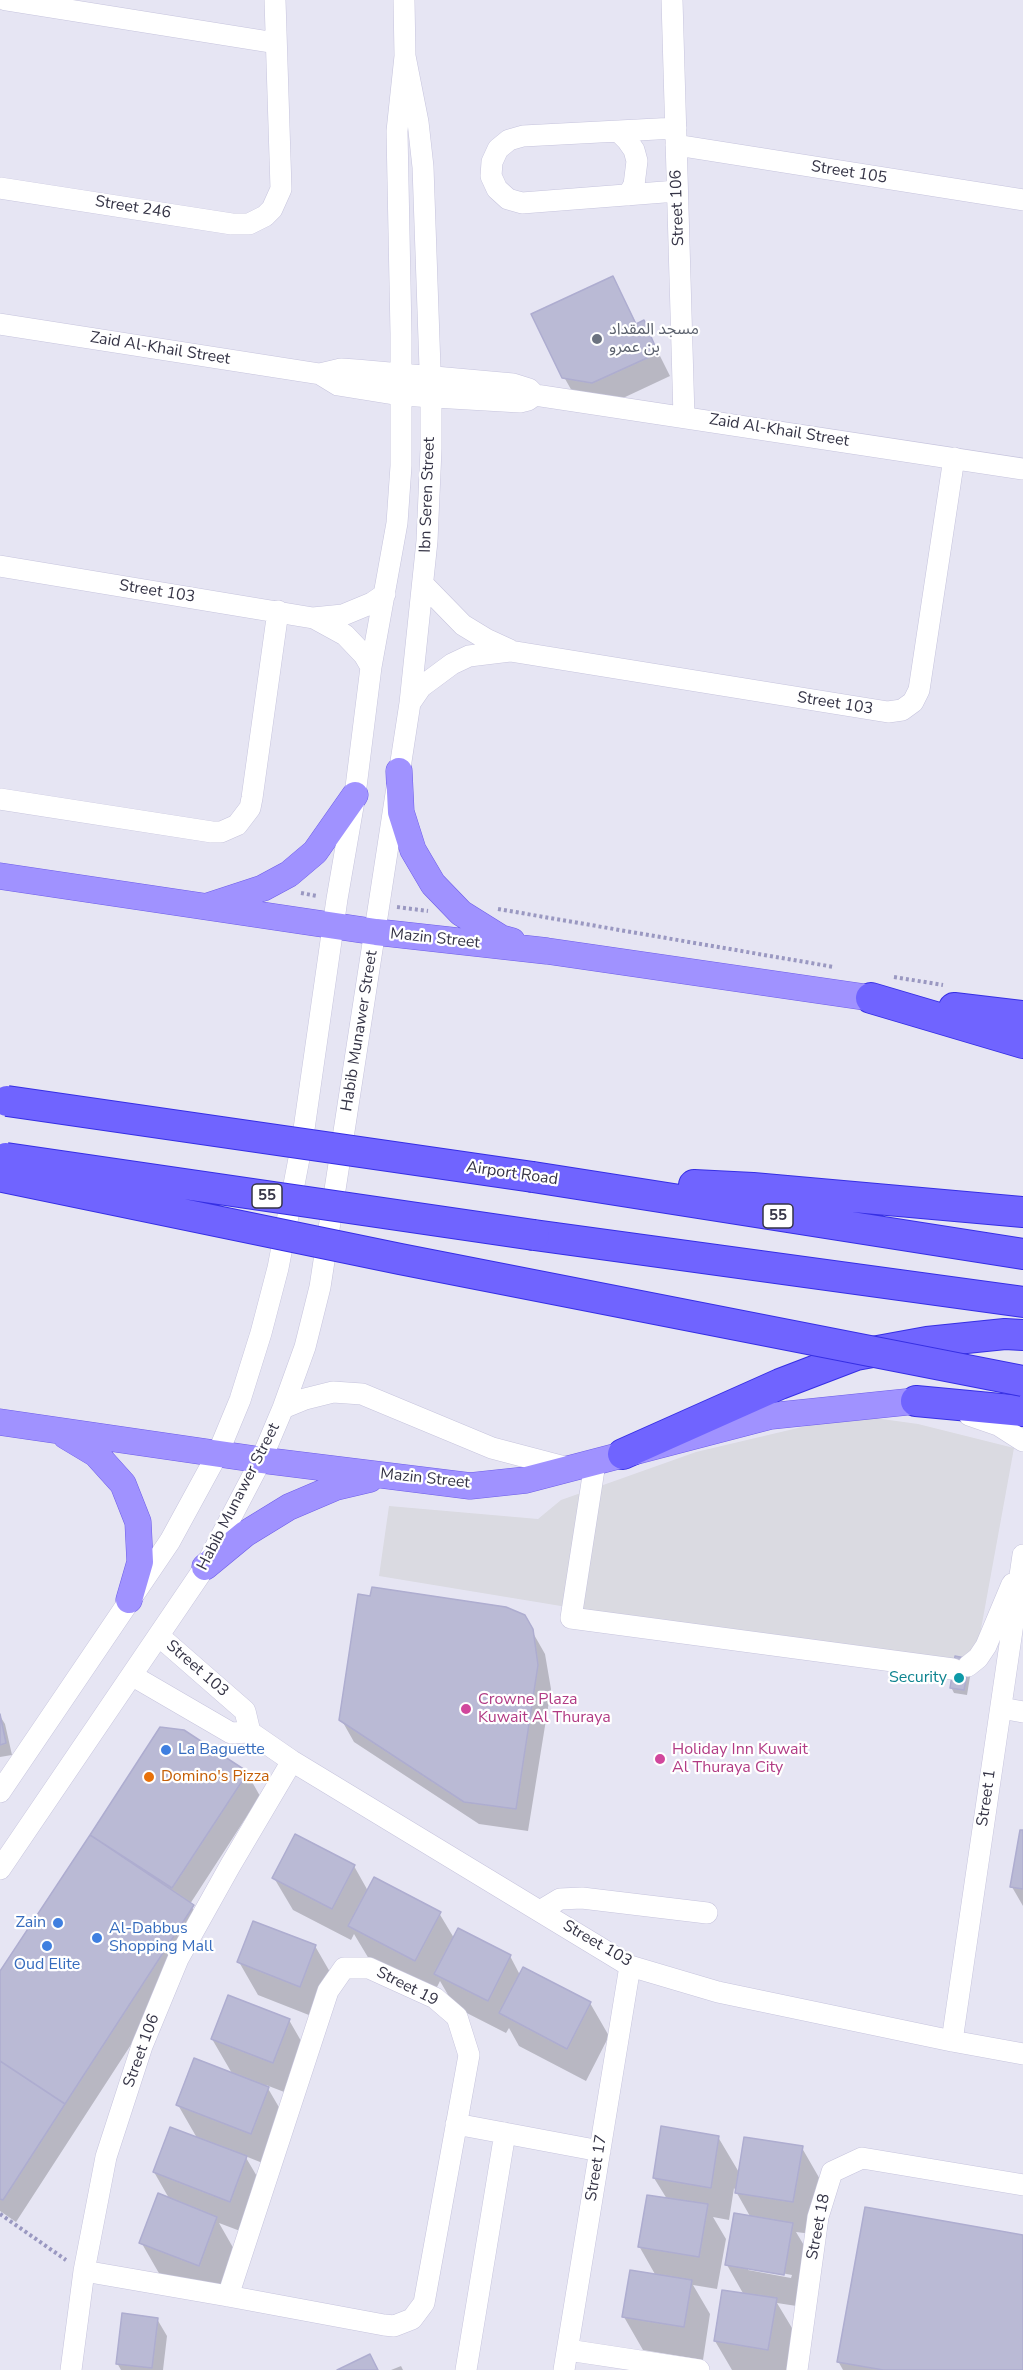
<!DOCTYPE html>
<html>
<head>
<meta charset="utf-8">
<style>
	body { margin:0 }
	canvas { display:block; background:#e6e5f3 }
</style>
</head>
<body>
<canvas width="1023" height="2370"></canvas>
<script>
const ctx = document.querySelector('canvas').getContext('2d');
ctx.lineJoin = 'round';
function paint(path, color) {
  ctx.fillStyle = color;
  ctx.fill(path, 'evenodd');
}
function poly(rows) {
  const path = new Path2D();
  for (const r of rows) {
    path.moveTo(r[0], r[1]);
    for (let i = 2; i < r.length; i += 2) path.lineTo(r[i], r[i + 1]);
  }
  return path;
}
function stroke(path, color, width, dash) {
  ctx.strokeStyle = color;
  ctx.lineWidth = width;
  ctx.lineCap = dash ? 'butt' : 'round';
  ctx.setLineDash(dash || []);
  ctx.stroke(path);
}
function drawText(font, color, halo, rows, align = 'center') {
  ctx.font = font + ' "Nunito Sans","Noto Sans Arabic",sans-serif';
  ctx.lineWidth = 4.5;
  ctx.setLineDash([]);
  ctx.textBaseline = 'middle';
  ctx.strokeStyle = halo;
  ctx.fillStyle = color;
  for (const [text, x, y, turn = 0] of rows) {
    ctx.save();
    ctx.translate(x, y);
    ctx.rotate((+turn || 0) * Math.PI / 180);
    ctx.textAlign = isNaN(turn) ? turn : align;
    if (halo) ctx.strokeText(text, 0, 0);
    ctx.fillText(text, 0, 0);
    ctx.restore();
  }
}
const parking = poly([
	[853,1415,918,1424,1014,1448,977,1651,949,1670,379,1576,389,1506,538,1519,561,1500,696,1452]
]);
const shadow = poly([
	[613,278,637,325,643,322,670,376,606,406,577,400,564,377],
	[524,1617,545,1654,551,1689,528,1831,479,1824,354,1742,341,1719],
	[972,1665,967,1695,954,1693,951,1687],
	[0,1716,5,1724,12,1755,0,1757],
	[161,1729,247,1773,260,1796,190,1904,206,1929,16,2222,0,2211,0,1972],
	[1023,1832,1023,1906,1012,1887],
	[354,1866,368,1891,439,1913,454,1938,510,1956,520,1975,590,2003,609,2036,586,2081,519,2046,509,2028,506,2033,455,2007,440,1981,434,1993,369,1959,354,1934,351,1940,293,1910,274,1878],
	[315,1946,334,1979,319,2019,258,1995,239,1962],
	[289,2020,308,2053,292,2095,266,2085,287,2121,270,2166,245,2156,265,2190,248,2234,219,2223,235,2251,217,2298,160,2275,141,2242,170,2200,154,2172,197,2138,178,2105,233,2075,212,2039],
	[718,2137,740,2174,802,2148,821,2181,812,2234,796,2232,811,2257,803,2307,777,2303,795,2333,788,2370,732,2370,715,2341,744,2295,727,2265,751,2218,734,2188,729,2220,713,2217,726,2239,717,2289,693,2285,710,2314,703,2360,643,2350,624,2317,656,2276,639,2246,667,2199,654,2178],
	[748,2267,792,2275,791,2278,748,2270],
	[1023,2237,1023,2370,843,2370,838,2361],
	[157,2319,167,2336,163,2370,121,2370,117,2363],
	[401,2366,403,2370,391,2370]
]);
const building = poly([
	[613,276,636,324,644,320,658,353,592,383,562,378,531,314,613,276],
	[372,1587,506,1607,525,1615,533,1629,538,1665,516,1809,464,1802,339,1720,358,1594,370,1596,372,1587],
	[955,1656,970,1659,964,1690,950,1688,955,1656],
	[0,1714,6,1743,0,1745,0,1714],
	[160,1727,184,1730,248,1772,172,1888,90,1835,160,1727],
	[1020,1830,1023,1830,1023,1889,1010,1887,1020,1830],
	[295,1834,355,1865,332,1909,272,1878,295,1834],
	[90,1835,194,1905,65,2104,0,2061,0,1971,90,1835],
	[374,1877,441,1912,415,1961,348,1926,374,1877],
	[253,1921,316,1945,300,1987,237,1962,253,1921],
	[458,1928,511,1955,488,2001,434,1974,458,1928],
	[523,1967,591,2002,567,2049,499,2013,523,1967],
	[228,1995,290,2019,273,2063,211,2039,228,1995],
	[194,2058,269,2087,251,2134,176,2105,194,2058],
	[0,2061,65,2104,3,2200,0,2199,0,2061],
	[661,2126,719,2136,711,2188,653,2178,661,2126],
	[170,2127,247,2156,230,2202,153,2172,170,2127],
	[744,2137,803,2146,793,2202,735,2193,744,2137],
	[158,2193,217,2217,199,2266,139,2243,158,2193],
	[647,2195,708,2204,699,2257,638,2247,647,2195],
	[865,2207,1023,2235,1023,2370,883,2370,837,2362,865,2207],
	[734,2213,793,2223,784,2275,725,2265,734,2213],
	[630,2270,692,2280,684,2327,622,2317,630,2270],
	[722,2290,777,2298,768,2350,714,2341,722,2290],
	[122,2313,158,2318,152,2368,116,2364,122,2313],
	[370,2354,378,2370,337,2370,370,2354]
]);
const path = poly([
	[301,893,317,896],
	[397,907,428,911],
	[498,909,834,967],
	[894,977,943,985],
	[0,2214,66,2260]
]);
const minor = poly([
	[6,0,276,43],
	[672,0,684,417],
	[676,128,523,136,509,140,498,149,492,162,491,176,497,189,508,199,522,203,677,191],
	[619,132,627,140,634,150,637,161,634,185,628,195],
	[676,145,1023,200],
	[0,188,232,224,249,224,265,216,272,209,281,189,275,0],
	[0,324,320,374,341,369,356,370,513,384,529,389,535,395,1023,469],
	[320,374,338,385,400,395,520,402,528,400,535,395],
	[0,566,313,618,343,615,372,603,385,594],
	[423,584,463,625,486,639,510,650],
	[314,618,345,635,364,655,371,667],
	[410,703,421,687,452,664,469,656,510,651,888,712,902,710,913,702,919,690,954,458],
	[0,799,212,832,221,832,237,825,250,808,252,798,278,611],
	[283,1408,305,1399,333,1392,362,1394,492,1448,572,1469],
	[969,1415,998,1425,1023,1441],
	[595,1463,571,1618,953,1669],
	[159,1636,245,1711,250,1732],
	[968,1666,978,1658,986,1646,1012,1584],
	[133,1676,231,1733,250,1732,292,1761,630,1966,718,1992,952,2041,1023,2054],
	[1001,1708,1023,1712],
	[0,1792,170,1541,218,1453,240,1400,261,1333,278,1268,302,1143,337,899,355,795,371,667,397,523,401,466,401,334,397,131,405,56,404,0],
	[0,1869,205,1567,261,1460,283,1408,305,1347,320,1287,410,703,427,541,431,449,431,397,423,167,418,122,405,56],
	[540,1911,560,1899,582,1898,707,1913],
	[952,2041,1023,1555],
	[456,2124,600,2151],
	[84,2271,228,2296,384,2325,394,2326,412,2319,424,2303,469,2055,457,2017,435,1998,369,1968,344,1968,328,1991,228,2296],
	[568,2350,699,2370],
	[71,2370,84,2271,106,2157,142,2046,178,1959,230,1866,292,1761],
	[466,2370,505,2133],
	[564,2370,630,1966],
	[797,2370,818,2217,832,2172,862,2158,1023,2185]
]);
const major = poly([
	[399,771,401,812,413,850,433,884,461,913,501,938,512,941],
	[0,876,376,932,547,951,871,998],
	[208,906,263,888,289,874,315,852,355,795],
	[0,1422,261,1460,470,1486,526,1480,771,1416,916,1401],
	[66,1436,96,1454,123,1484,138,1522,140,1562,129,1600],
	[205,1567,245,1534,289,1507,336,1487,370,1479]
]);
const highway = poly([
	[871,998,1023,1043],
	[954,1008,1023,1016],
	[533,1177,1023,1254],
	[694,1185,753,1188,1023,1212],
	[534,1235,1023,1302],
	[916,1401,1023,1411],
	[623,1454,780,1384,856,1355,927,1342,1005,1334,1023,1335]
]);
const highwayBridge = poly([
	[7,1101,533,1177],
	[6,1158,534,1235],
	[3,1177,400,1259,1023,1381]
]);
const markers = [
	[597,339,6,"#6b7280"],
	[959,1678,6,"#0f9aa8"],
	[466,1709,6,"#d1479c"],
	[166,1750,6,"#3f7fe0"],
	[660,1759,6,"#d1479c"],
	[149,1777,6,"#e8710a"],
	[58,1923,6,"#3f7fe0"],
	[97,1938,6,"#3f7fe0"],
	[47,1946,6,"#3f7fe0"]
];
const shields = [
	[267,1196,30],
	[778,1216,30]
];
const shieldNames = [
	["55",267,1196],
	["55",778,1216]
];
const streetNames = [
	["Street 105",849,173,9],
	["Street 246",133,208,9],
	["Street 106",678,208,-92],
	["Zaid Al-Khail Street",160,349,9],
	["Zaid Al-Khail Street",779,431,9],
	["Ibn Seren Street",428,495,-88],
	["Street 103",157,592,9],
	["Street 103",835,704,9],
	["Mazin Street",435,939,6],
	["Habib Munawer Street",360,1031,-81],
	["Airport Road",512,1174,8],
	["Mazin Street",425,1479,6],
	["Habib Munawer Street",239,1497,-63],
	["Street 103",197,1669,41],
	["Street 1",987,1798,-82],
	["Street 103",597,1944,30],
	["Street 19",407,1987,27],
	["Street 106",142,2051,-70],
	["Street 17",597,2168,-81],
	["Street 18",819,2227,-79]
];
const worshipNames = [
	["مسجد المقداد",609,330],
	["بن عمرو",609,348]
];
const cultureNames = [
	["Security",947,1678]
];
const hotelNames = [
	["Crowne Plaza",478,1700],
	["Kuwait Al Thuraya",478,1718],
	["Holiday Inn Kuwait",672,1750],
	["Al Thuraya City",672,1768]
];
const shopNames = [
	["La Baguette",178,1750],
	["Zain",46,1923,"right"],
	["Al-Dabbus",109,1929],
	["Shopping Mall",109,1947],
	["Oud Elite",47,1965,"center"]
];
const foodNames = [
	["Domino's Pizza",161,1777]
];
paint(parking, '#dadae1');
paint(shadow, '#0003');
paint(building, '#babad5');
stroke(building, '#aeadd0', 1.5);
stroke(minor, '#c6c4dd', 22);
stroke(major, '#6d5ee8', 27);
stroke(highway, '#362fe4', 32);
stroke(path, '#9a98c1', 4, [3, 3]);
stroke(minor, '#fff', 21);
stroke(major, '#a092ff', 26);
stroke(highway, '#7064ff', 30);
stroke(highwayBridge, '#362fe4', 32, []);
stroke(highwayBridge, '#7064ff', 30);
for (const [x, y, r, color] of markers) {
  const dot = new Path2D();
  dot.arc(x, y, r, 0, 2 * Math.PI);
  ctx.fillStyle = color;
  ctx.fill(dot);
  stroke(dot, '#fff', 2);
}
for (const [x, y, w] of shields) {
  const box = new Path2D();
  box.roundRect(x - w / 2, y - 12, w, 24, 4.5);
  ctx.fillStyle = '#fff';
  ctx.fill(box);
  stroke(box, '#353446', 1.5);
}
drawText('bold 15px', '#353446', null, shieldNames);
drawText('16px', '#353446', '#fff', streetNames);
drawText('16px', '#5b616d', '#fff', worshipNames, 'left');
drawText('16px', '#0d838f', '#fff', cultureNames, 'right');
drawText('16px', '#b23c85', '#fff', hotelNames, 'left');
drawText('16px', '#366cbe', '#fff', shopNames, 'left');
drawText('16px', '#c56008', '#fff', foodNames, 'left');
</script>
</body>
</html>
